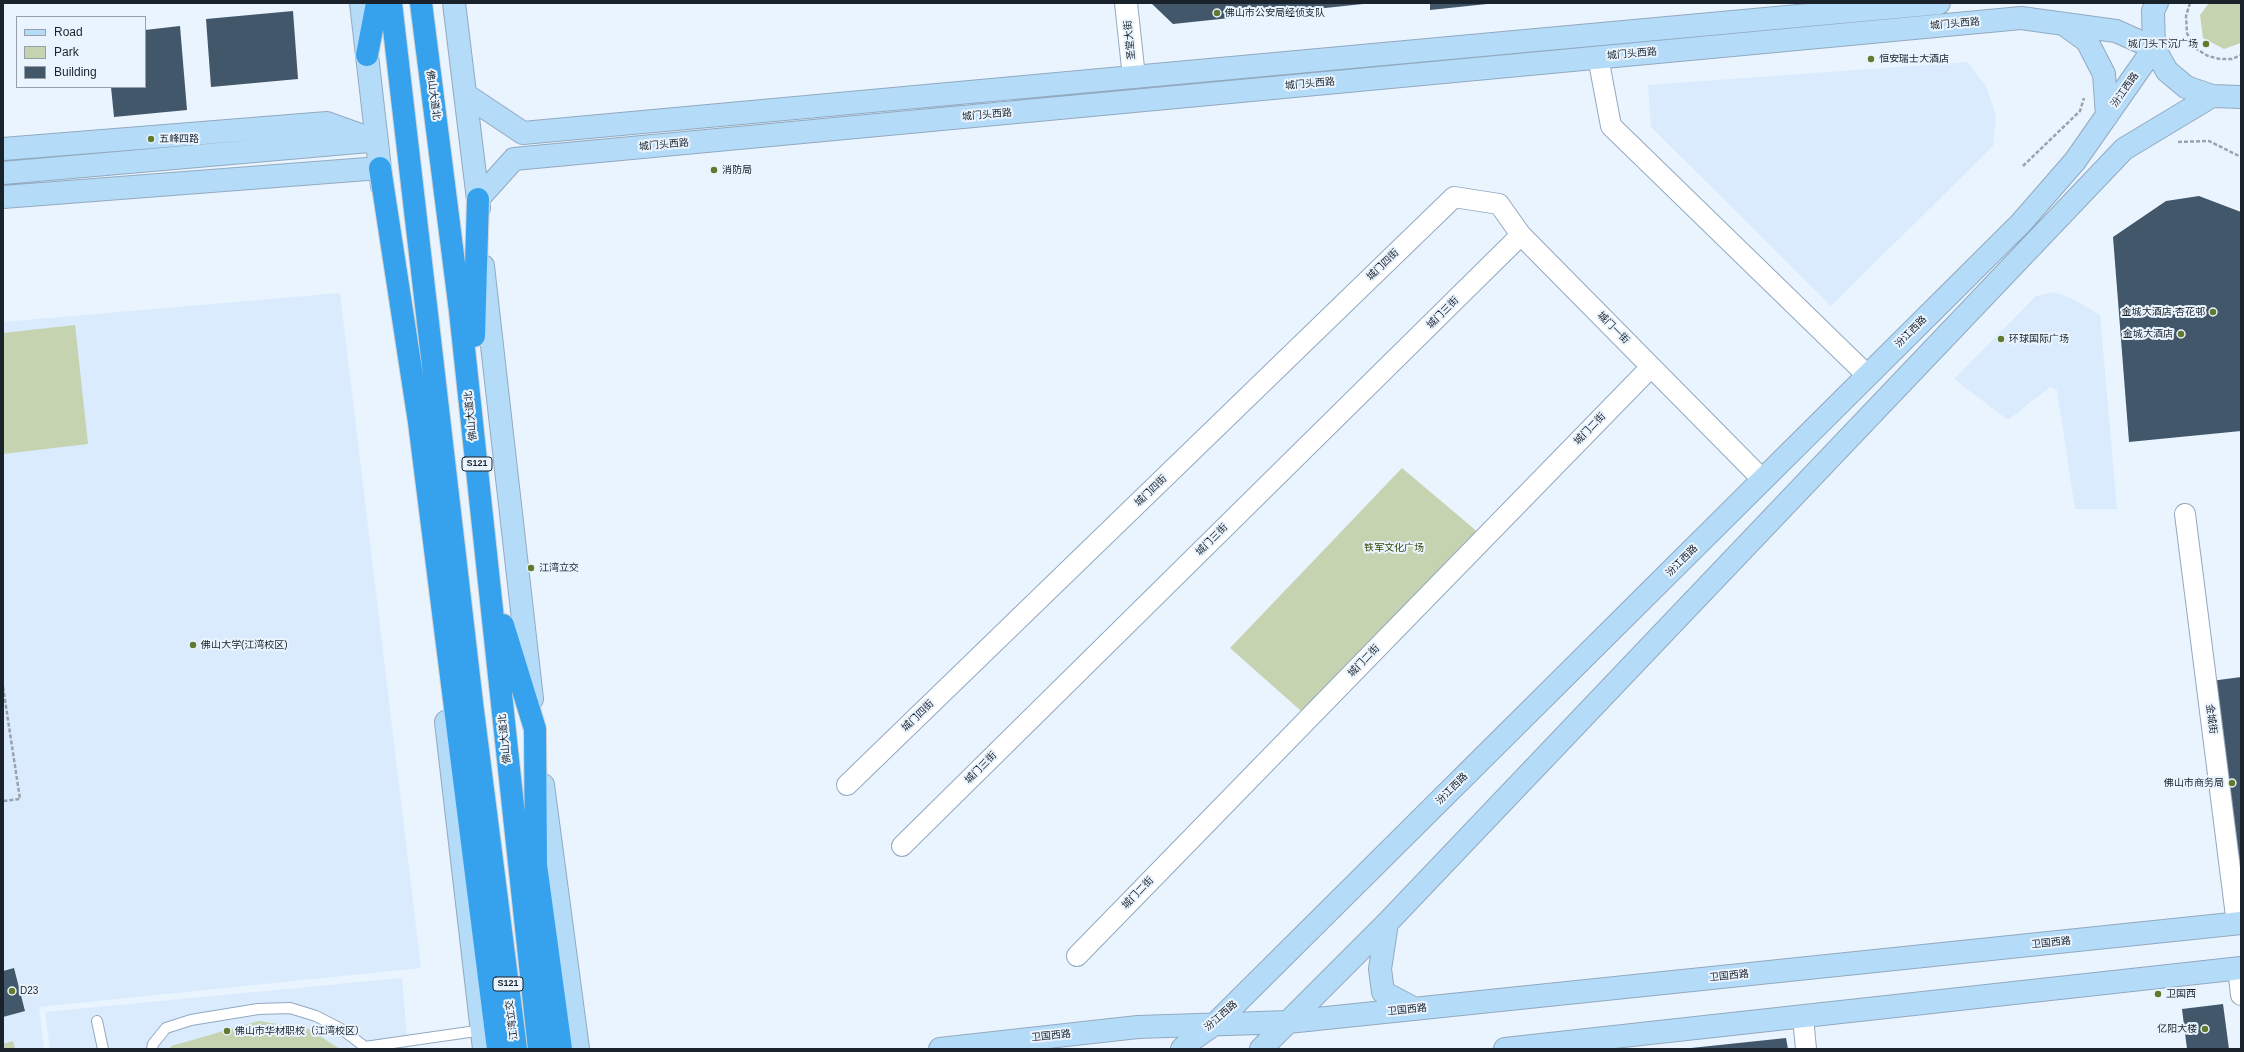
<!DOCTYPE html>
<html>
<head>
<meta charset="utf-8">
<style>
	body { margin:0 }
	#map { position:relative; width:2244px; height:1052px; overflow:hidden; background:#eaf4fe; font-family:Arial,sans-serif }
	canvas { display:block }
	.frame { position:absolute; inset:0; border:4px solid #1a222b; pointer-events:none }
	.legend { position:absolute; left:16px; top:16px; width:130px; height:72px; box-sizing:border-box; background:#eaf4fe; border:1px solid #97a0aa; margin:0; padding:5px 7px; list-style:none; font-size:12px; color:#1a222b }
	.legend li { display:flex; align-items:center; gap:8px; height:20px }
	.legend b { width:20px; border:1px solid #97a0aa }
</style>
</head>
<body>
<div id="map">
<canvas width="2244" height="1052"></canvas>
<div class="frame"></div>
<ul class="legend">
<li><b style="height:5px;background:#b4dcf9"></b>Road</li>
<li><b style="height:11px;background:#c6d3b1"></b>Park</li>
<li><b style="height:11px;background:#43576b"></b>Building</li>
</ul>
</div>
<script>
const ctx = document.querySelector('canvas').getContext('2d');
ctx.lineJoin = 'round';
function paint(path, color) {
  ctx.fillStyle = color;
  ctx.fill(path, 'evenodd');
}
function poly(rows) {
  const path = new Path2D();
  for (const r of rows) {
    path.moveTo(r[0], r[1]);
    for (let i = 2; i < r.length; i += 2) path.lineTo(r[i], r[i + 1]);
  }
  return path;
}
function stroke(path, color, width, dash) {
  ctx.strokeStyle = color;
  ctx.lineWidth = width;
  ctx.lineCap = dash ? 'butt' : 'round';
  ctx.setLineDash(dash || []);
  ctx.stroke(path);
}
function drawText(font, color, halo, rows, align = 'center') {
  ctx.font = font + ' Arial,"Noto Sans SC",sans-serif';
  ctx.lineWidth = 4;
  ctx.setLineDash([]);
  ctx.textBaseline = 'middle';
  ctx.strokeStyle = halo;
  ctx.fillStyle = color;
  for (const [text, x, y, turn = 0] of rows) {
    ctx.save();
    ctx.translate(x, y);
    ctx.rotate((+turn || 0) * Math.PI / 180);
    ctx.textAlign = isNaN(turn) ? turn : align;
    if (halo) ctx.strokeText(text, 0, 0);
    ctx.fillText(text, 0, 0);
    ctx.restore();
  }
}
const built = poly([
	[1967,62,1986,86,1996,116,1993,146,1831,306,1651,127,1648,85],
	[2054,292,2073,299,2100,315,2117,509,2075,509,2057,390,2050,387,2008,420,1954,379,2036,296],
	[340,293,421,968,39,1007,44,1049,3,1049,3,322],
	[402,978,408,1049,50,1049,45,1012]
]);
const green = poly([
	[2209,3,2241,3,2241,43,2224,49,2203,38,2200,15],
	[75,325,88,444,3,454,3,333],
	[1402,468,1479,533,1301,711,1230,648],
	[259,1021,309,1029,340,1049,170,1049,171,1046],
	[13,1041,15,1049,3,1049,3,1044]
]);
const building = poly([
	[1151,3,1362,3,1363,4,1173,24],
	[1430,3,1487,3,1487,4,1430,10],
	[293,11,298,79,211,87,206,19],
	[180,26,187,110,114,117,111,87,145,87,145,30],
	[2199,196,2241,212,2241,431,2129,442,2113,237,2166,201],
	[2241,677,2241,885,2211,681],
	[14,968,25,1011,3,1017,3,971],
	[2223,1004,2229,1049,2187,1049,2182,1009],
	[1786,1038,1788,1049,1691,1049,1691,1048]
]);
const path = poly([
	[2190,3,2186,16,2187,33,2193,47,2208,56,2220,59,2232,59,2241,55],
	[2178,142,2209,141,2241,157],
	[2023,166,2080,111,2084,98],
	[3,687,20,799,3,801]
]);
const service = poly([
	[97,1021,103,1049],
	[152,1049,153,1044,166,1028,191,1020,258,1009,290,1008,316,1016,343,1030,365,1047,483,1030]
]);
const minor = poly([
	[1598,57,1611,126,1868,376],
	[2185,514,2237,924],
	[847,785,1454,197,1499,204,1521,235,1763,480],
	[902,846,1521,235],
	[1077,956,1651,367],
	[2238,968,2241,995],
	[1803,1017,1806,1049]
]);
const tertiary = poly([
	[1126,3,1134,77]
]);
const secondary = poly([
	[361,3,382,186],
	[454,3,479,208],
	[2157,3,2153,11,2154,48,2167,71,2186,87,2212,96,2241,97],
	[2065,25,2087,41,2104,74,2107,116],
	[466,95,523,133,1939,3],
	[3,149,327,123,377,141],
	[3,173,369,141],
	[3,197,380,168],
	[478,199,514,159,2021,18,2116,31,2154,48],
	[483,266,532,699],
	[446,722,484,1049],
	[543,785,578,1049],
	[1387,923,1380,969,1383,992,1415,1009],
	[940,1049,1138,1027,1288,1022,2241,923],
	[1182,1049,1189,1042,1216,1023,2021,223,2075,161,2154,48],
	[1261,1049,1387,923,2124,149,2212,96],
	[1505,1049,2241,968]
]);
const trunk = poly([
	[391,3,472,703,516,1049],
	[421,3,460,311,539,1049],
	[367,55,377,3],
	[380,168,419,422,498,1049],
	[474,336,478,199],
	[503,625,535,729,536,865,561,1049]
]);
const markers = [
	[1217,13,4,"#627a2d"],
	[2206,44,4,"#627a2d"],
	[1871,59,4,"#627a2d"],
	[151,139,4,"#627a2d"],
	[714,170,4,"#627a2d"],
	[2213,312,4,"#627a2d"],
	[2181,334,4,"#627a2d"],
	[2001,339,4,"#627a2d"],
	[531,568,4,"#627a2d"],
	[193,645,4,"#627a2d"],
	[2232,783,4,"#627a2d"],
	[12,991,4,"#627a2d"],
	[2158,994,4,"#627a2d"],
	[2205,1029,4,"#627a2d"],
	[227,1031,4,"#627a2d"]
];
const shields = [
	[477,464,30],
	[508,984,30]
];
const shieldNames = [
	["S121",477,464],
	["S121",508,984]
];
const poiNames = [
	["佛山市公安局经侦支队",1225,13],
	["城门头下沉广场",2198,44,"right"],
	["恒安瑞士大酒店",1879,59],
	["五峰四路",159,139],
	["消防局",722,170],
	["金城大酒店·杏花邨",2205,312,"right"],
	["金城大酒店",2173,334,"right"],
	["环球国际广场",2009,339],
	["江湾立交",539,568],
	["佛山大学(江湾校区)",201,645],
	["佛山市商务局",2224,783,"right"],
	["D23",20,991],
	["卫国西",2166,994],
	["亿阳大楼",2197,1029,"right"],
	["佛山市华材职校（江湾校区）",235,1031]
];
const streetNames = [
	["城门头西路",1955,24,-5],
	["圣堂大街",1130,40,-96],
	["城门头西路",1632,54,-5],
	["城门头西路",1310,84,-5],
	["汾江西路",2125,90,-55],
	["佛山大道北",433,95,82],
	["城门头西路",987,115,-5],
	["城门头西路",664,145,-5],
	["城门四街",1383,265,-44],
	["城门三街",1443,313,-45],
	["城门一街",1613,328,45],
	["汾江西路",1911,332,-45],
	["佛山大道北",471,416,-96],
	["城门二街",1590,429,-46],
	["城门四街",1151,491,-44],
	["城门三街",1212,540,-45],
	["汾江西路",1682,561,-45],
	["城门二街",1364,661,-46],
	["城门四街",918,716,-44],
	["金城街",2211,719,83],
	["佛山大道北",505,739,-96],
	["城门三街",981,768,-45],
	["汾江西路",1452,789,-45],
	["城门二街",1138,893,-46],
	["卫国西路",2051,943,-6],
	["卫国西路",1729,976,-6],
	["卫国西路",1407,1010,-6],
	["汾江西路",1221,1016,-41],
	["江湾立交",512,1020,-97],
	["卫国西路",1051,1036,-6]
];
const parkNames = [
	["铁军文化广场",1394,548]
];
paint(built, '#d9ebfd');
paint(green, '#c6d3b1');
paint(building, '#43576b');
stroke(service, '#92a9c0', 12);
stroke(minor, '#92a9c0', 22);
stroke(tertiary, '#92a9c0', 24);
stroke(secondary, '#92a9c0', 24);
stroke(trunk, '#d1d3d5', 24);
stroke(path, '#9aa3ad', 2.5, [4, 2]);
stroke(service, '#fff', 10);
stroke(minor, '#fff', 20);
stroke(tertiary, '#fff', 22);
stroke(secondary, '#b4dcf9', 22);
stroke(trunk, '#36a2ee', 22);
for (const [x, y, r, color] of markers) {
  const dot = new Path2D();
  dot.arc(x, y, r, 0, 2 * Math.PI);
  ctx.fillStyle = color;
  ctx.fill(dot);
  stroke(dot, '#eaf4fe', 1.5);
}
for (const [x, y, w] of shields) {
  const box = new Path2D();
  box.roundRect(x - w / 2, y - 7, w, 14, 3);
  ctx.fillStyle = '#eaf4fe';
  ctx.fill(box);
  stroke(box, '#1a222b', 1);
}
drawText('bold 9px', '#1a222b', null, shieldNames);
drawText('10px', '#1a222b', '#eaf4fe', poiNames, 'left');
drawText('10px', '#1a222b', '#eaf4fe', streetNames);
drawText('10px', '#364804', '#eaf4fe', parkNames);
</script>
</body>
</html>
